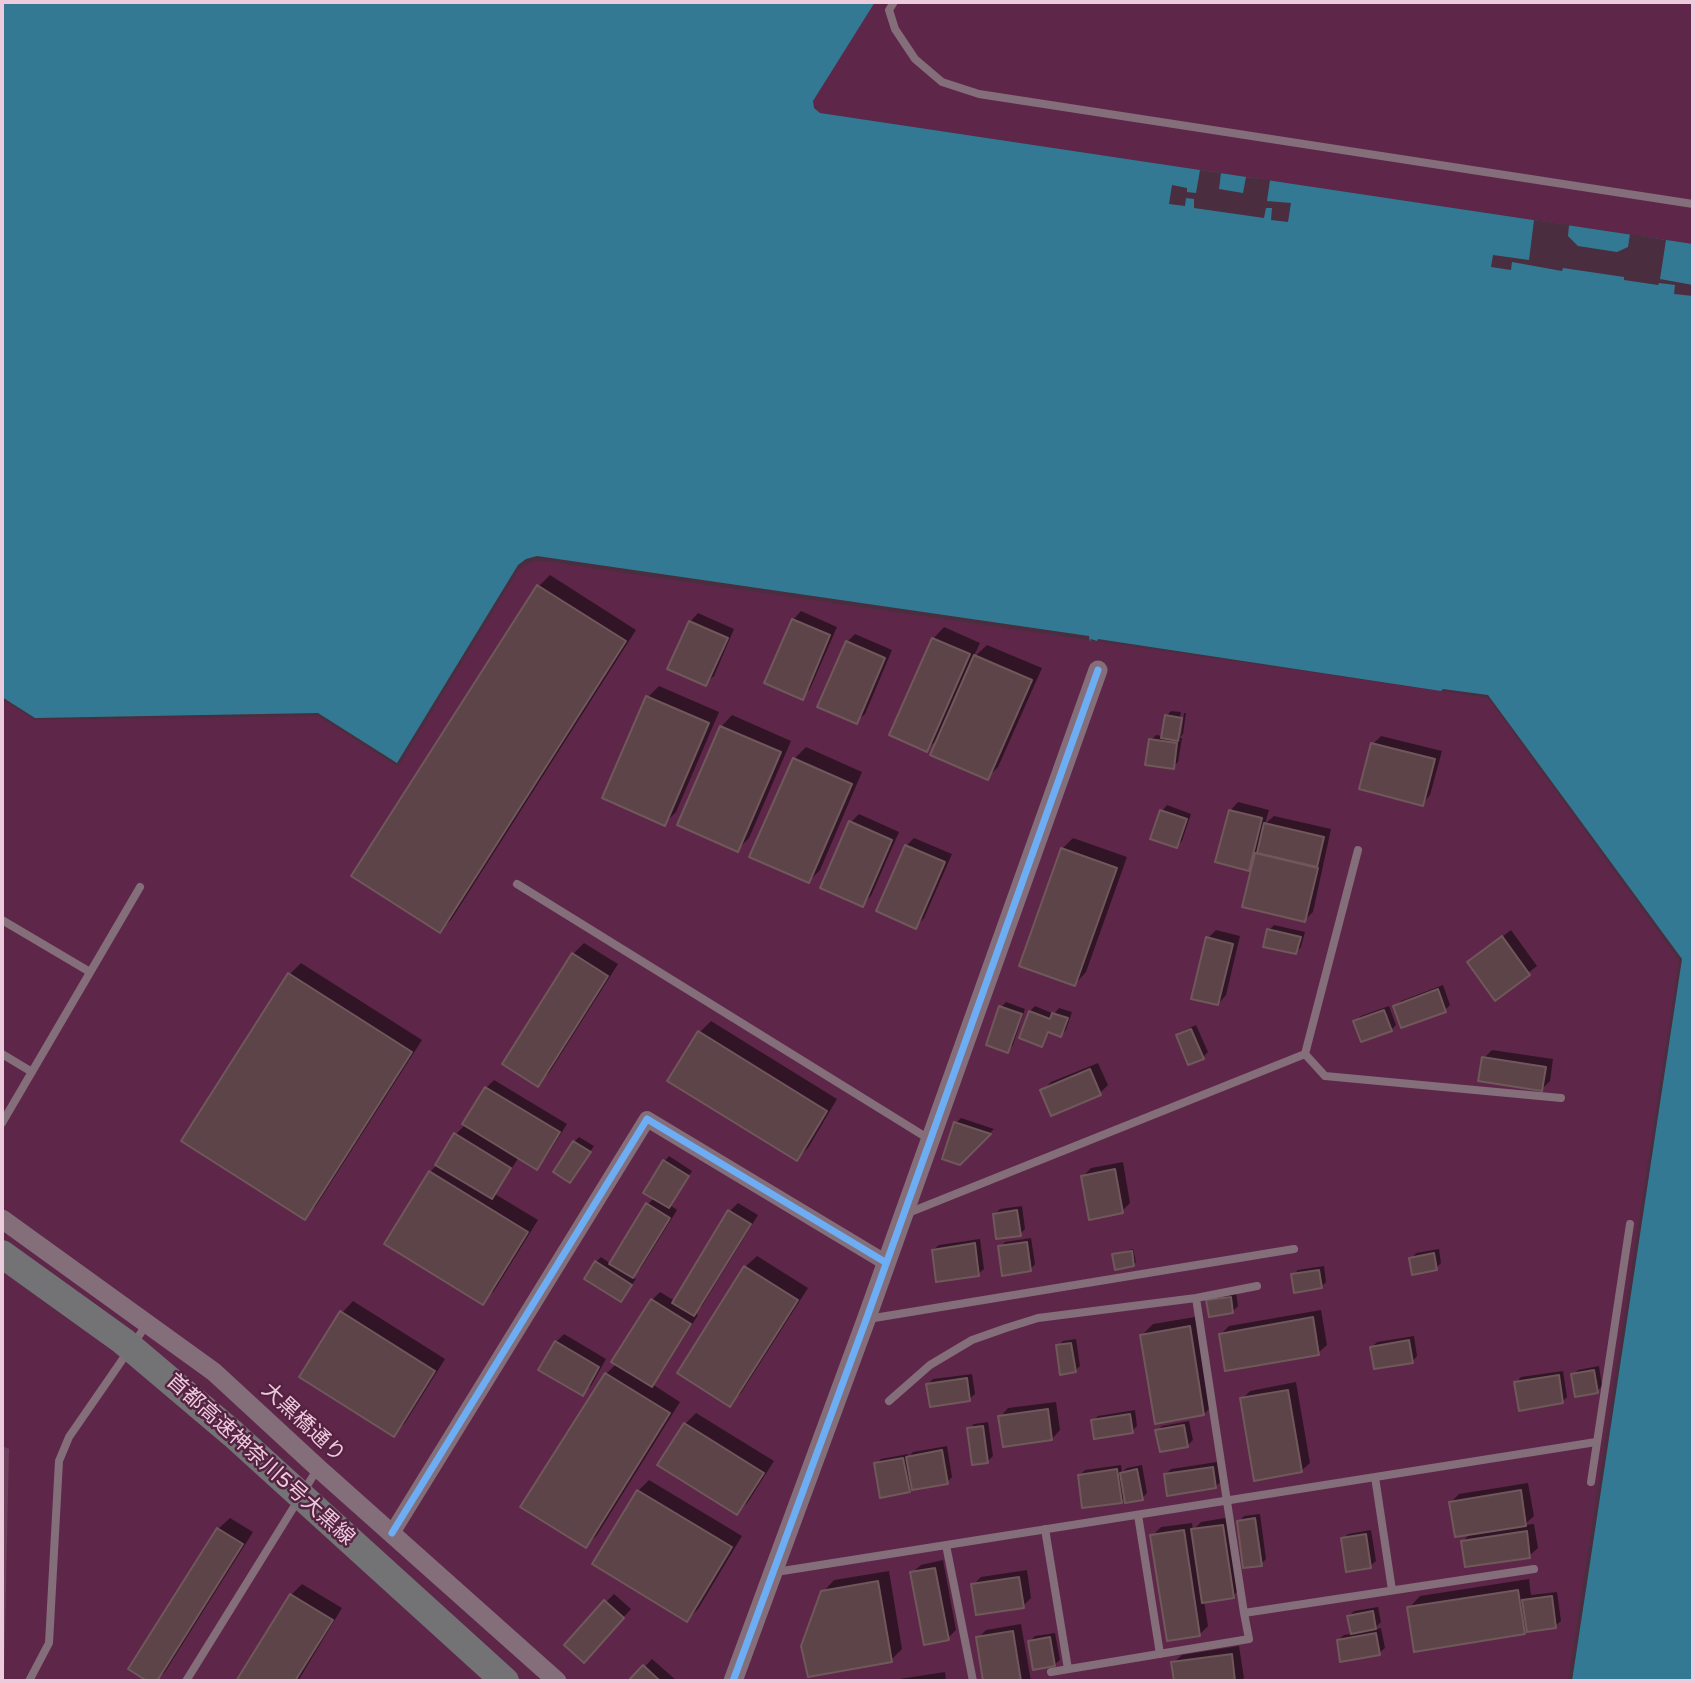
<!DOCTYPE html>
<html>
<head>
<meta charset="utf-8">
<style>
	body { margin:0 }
	#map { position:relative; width:1695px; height:1683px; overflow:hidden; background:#4a2e3f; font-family:"Varela Round",sans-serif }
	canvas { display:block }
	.frame { position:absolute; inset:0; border:4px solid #eccbdd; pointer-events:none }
</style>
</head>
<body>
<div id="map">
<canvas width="1695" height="1683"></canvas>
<div class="frame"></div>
</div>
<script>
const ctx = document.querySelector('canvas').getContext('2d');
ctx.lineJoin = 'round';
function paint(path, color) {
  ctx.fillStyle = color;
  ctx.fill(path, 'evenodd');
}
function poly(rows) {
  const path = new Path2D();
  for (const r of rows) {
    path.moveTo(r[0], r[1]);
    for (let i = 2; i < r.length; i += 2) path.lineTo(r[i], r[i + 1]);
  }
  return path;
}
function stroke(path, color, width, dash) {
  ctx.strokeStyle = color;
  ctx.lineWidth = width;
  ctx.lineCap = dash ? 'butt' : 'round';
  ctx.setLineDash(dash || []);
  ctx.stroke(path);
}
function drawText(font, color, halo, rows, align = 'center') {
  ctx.font = font + ' "Varela Round","Noto Sans JP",sans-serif';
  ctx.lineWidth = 5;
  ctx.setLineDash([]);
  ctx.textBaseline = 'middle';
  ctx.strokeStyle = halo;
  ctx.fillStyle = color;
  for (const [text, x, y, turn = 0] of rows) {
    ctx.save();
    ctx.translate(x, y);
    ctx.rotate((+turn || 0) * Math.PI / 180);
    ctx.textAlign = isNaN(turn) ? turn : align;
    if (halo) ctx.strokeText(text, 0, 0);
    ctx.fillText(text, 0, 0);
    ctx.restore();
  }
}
const built = poly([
	[875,2,1693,2,1693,244,820,113,814,108,813,101],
	[536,560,1488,698,1679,960,1568,1681,2,1681,2,699,35,720,318,716,398,767,519,569]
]);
const green = poly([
	[2,1446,9,1449,4,1677,2,1678]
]);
const water = poly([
	[2,2,875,2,813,101,814,108,820,113,1693,244,1693,1681,1572,1681,1682,959,1488,695,1443,689,1441,691,1098,639,1097,641,1091,639,1090,642,1089,636,537,556,526,559,518,565,397,763,318,713,35,718,2,697]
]);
const pier = poly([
	[1200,170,1221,173,1219,189,1243,193,1246,177,1270,180,1267,201,1291,203,1288,222,1271,220,1272,208,1266,208,1264,218,1194,208,1194,199,1186,198,1185,206,1169,204,1172,185,1187,188,1187,192,1196,193],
	[1534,220,1569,225,1568,236,1578,246,1617,252,1628,247,1630,234,1666,240,1660,279,1693,285,1693,296,1674,294,1675,285,1659,283,1658,285,1624,280,1624,277,1563,268,1562,271,1512,262,1511,270,1491,267,1493,255,1529,260]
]);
const shadow = poly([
	[550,575,636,630,451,920,439,931,353,876,539,586],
	[801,611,837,627,810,689,802,697,793,620],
	[698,613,734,629,714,676,705,684,690,622],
	[944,627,980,643,973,658,987,645,1042,668,998,767,987,778,941,736,926,750,933,639],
	[855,634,892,650,865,714,856,722,847,642],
	[659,686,719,712,676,812,665,823,604,797,648,697],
	[1171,711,1181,712,1177,735,1181,735,1184,713,1186,713,1183,734,1179,738,1182,738,1178,762,1173,767,1151,740,1156,735,1163,736,1166,716],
	[732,715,791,741,749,838,738,849,721,727],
	[1381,736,1442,751,1430,795,1422,804,1373,744],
	[806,747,862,772,820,870,809,881,752,856,794,759],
	[1238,802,1269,810,1265,824,1274,816,1331,829,1313,912,1304,921,1256,861,1248,869,1230,811],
	[1167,805,1191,814,1182,841,1177,846,1153,838,1162,811],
	[859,814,899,832,871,896,863,904,851,822],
	[914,838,952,854,924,918,916,927,906,846],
	[1073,838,1127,857,1086,972,1075,984,1062,849],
	[1274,925,1305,932,1301,947,1296,952,1269,930],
	[1216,930,1240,936,1226,995,1218,1004,1208,938],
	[1511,930,1537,966,1496,998,1478,955],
	[584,943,618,964,549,1073,538,1084,573,954],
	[301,963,422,1040,316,1206,305,1217,290,974],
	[1443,985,1450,1005,1445,1010,1395,1006,1401,1001],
	[1006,1002,1025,1009,1013,1045,1008,1051,1001,1007],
	[1035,1006,1054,1014,1059,1008,1072,1012,1066,1030,1061,1035,1050,1031,1042,1045,1030,1011],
	[1389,1006,1396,1025,1391,1030,1355,1021,1361,1016],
	[711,1021,837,1099,808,1148,796,1159,700,1032],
	[1196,1025,1208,1052,1203,1057,1178,1036,1183,1031],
	[1492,1050,1553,1059,1550,1081,1542,1089,1484,1058],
	[1098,1063,1108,1085,1100,1093,1042,1091,1051,1082],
	[494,1080,567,1124,545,1159,537,1167,519,1157,495,1194,538,1220,494,1291,483,1302,430,1172,438,1164,456,1134,466,1124,486,1088],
	[961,1118,994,1129,960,1163,956,1123],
	[579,1137,594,1146,570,1181,574,1142],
	[669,1156,692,1171,670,1205,677,1210,641,1268,632,1277,636,1279,621,1300,596,1262,601,1257,611,1264,648,1204,654,1198,664,1162],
	[1123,1162,1130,1203,1122,1211,1083,1176,1091,1168],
	[738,1203,758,1215,702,1306,695,1313,698,1315,660,1376,652,1384,680,1402,597,1535,586,1546,523,1507,606,1374,617,1363,652,1300,660,1292,675,1301,730,1211],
	[1022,1206,1025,1229,1020,1234,994,1215,1000,1209],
	[1031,1238,1035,1264,1030,1270,1000,1247,1005,1242],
	[980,1239,984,1269,978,1274,933,1250,939,1245],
	[1133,1249,1136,1262,1134,1265,1114,1255],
	[1439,1249,1441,1263,1436,1268,1411,1259,1416,1253],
	[757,1256,808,1288,741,1393,730,1404,745,1267],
	[1324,1266,1326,1282,1321,1287,1293,1275,1298,1270],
	[1236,1292,1238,1306,1233,1311,1208,1301,1213,1296],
	[353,1301,445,1359,405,1423,394,1434,342,1313],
	[1321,1310,1327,1345,1318,1353,1221,1334,1229,1326],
	[1201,1316,1215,1403,1204,1414,1142,1335,1153,1324],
	[564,1334,606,1359,591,1386,582,1394,556,1342],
	[1414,1336,1417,1356,1412,1362,1372,1347,1377,1342],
	[1076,1339,1080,1366,1075,1371,1058,1346,1063,1341],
	[1599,1366,1602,1386,1597,1391,1573,1375,1578,1370],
	[1563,1371,1567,1397,1562,1402,1516,1383,1521,1377],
	[972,1374,975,1394,969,1399,928,1384,933,1379],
	[1296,1382,1310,1463,1301,1471,1242,1399,1250,1391],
	[1056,1402,1060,1430,1052,1439,1000,1417,1008,1408],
	[1135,1410,1137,1426,1132,1431,1093,1421,1098,1416],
	[696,1413,774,1461,748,1502,737,1513,685,1424],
	[1189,1421,1193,1440,1188,1445,1157,1431,1162,1426],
	[988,1422,993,1456,988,1461,969,1429,974,1424],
	[947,1446,952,1477,947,1482,913,1487,909,1491,876,1464,881,1459,908,1454,909,1456,913,1452],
	[1217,1462,1220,1482,1215,1487,1166,1474,1171,1469],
	[1121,1465,1122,1472,1127,1468,1142,1465,1147,1493,1142,1498,1126,1496,1121,1501,1080,1475,1085,1470],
	[649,1480,742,1536,698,1609,687,1620,594,1564,638,1491],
	[1528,1483,1534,1516,1524,1525,1534,1524,1538,1548,1529,1556,1463,1541,1471,1533,1451,1502,1459,1494],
	[1260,1514,1266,1559,1261,1564,1239,1522,1244,1516],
	[1231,1517,1241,1588,1233,1596,1204,1601,1208,1626,1199,1635,1152,1536,1161,1527,1192,1523,1193,1530,1201,1522],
	[230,1518,253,1532,165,1672,156,1681,151,1681,130,1668,218,1529],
	[1371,1530,1376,1561,1370,1566,1343,1539,1348,1534],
	[943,1560,956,1630,948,1638,912,1573,921,1565],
	[1027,1570,1031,1598,1023,1606,973,1585,981,1577],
	[889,1571,902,1649,891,1660,823,1592,834,1580],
	[1529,1579,1531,1595,1557,1592,1561,1621,1555,1626,1526,1630,1524,1633,1409,1608,1420,1596],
	[302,1584,342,1608,298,1681,238,1681,291,1595],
	[614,1594,631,1609,592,1652,606,1602],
	[1378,1607,1381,1622,1373,1630,1381,1628,1385,1648,1379,1653,1338,1640,1344,1635,1352,1634,1349,1616,1354,1611],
	[1021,1624,1031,1681,985,1681,978,1638,986,1630],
	[1055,1633,1060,1660,1054,1665,1030,1641,1035,1636],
	[1239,1646,1244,1678,1240,1681,1176,1681,1173,1663,1182,1655],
	[652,1659,677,1681,631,1681],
	[945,1672,946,1681,886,1681]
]);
const building = poly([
	[537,585,626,641,440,933,351,876,537,585],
	[792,619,830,635,803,700,764,683,792,619],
	[689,621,728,638,706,686,667,669,689,621],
	[932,638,970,654,927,752,889,735,932,638],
	[846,641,885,658,857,724,817,707,846,641],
	[974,655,1032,680,988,780,930,755,974,655],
	[646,696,709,723,665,826,602,798,646,696],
	[1165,715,1182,718,1178,741,1161,738,1165,715],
	[720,726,781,752,738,852,677,825,720,726],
	[1149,739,1177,743,1174,769,1145,765,1149,739],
	[1371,743,1435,759,1423,806,1359,789,1371,743],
	[793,758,852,784,809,883,749,857,793,758],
	[1160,810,1187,819,1177,848,1150,839,1160,810],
	[1229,810,1262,818,1249,871,1215,862,1229,810],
	[849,821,892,840,863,907,820,888,849,821],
	[1264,823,1324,837,1317,867,1257,853,1264,823],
	[905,845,945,862,916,929,876,911,905,845],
	[1061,848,1117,868,1075,986,1019,966,1061,848],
	[1255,853,1318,868,1305,922,1242,907,1255,853],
	[1267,929,1301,937,1296,954,1263,947,1267,929],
	[1502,936,1530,975,1495,1001,1467,962,1502,936],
	[1206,937,1233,944,1218,1005,1191,999,1206,937],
	[572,953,608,976,538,1087,502,1064,572,953],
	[288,973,412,1052,305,1220,181,1141,288,973],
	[1438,989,1446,1012,1401,1028,1393,1006,1438,989],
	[999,1006,1022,1014,1008,1053,986,1045,999,1006],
	[1384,1010,1392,1031,1361,1042,1353,1021,1384,1010],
	[1029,1011,1050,1019,1052,1013,1068,1018,1061,1037,1048,1032,1042,1047,1019,1038,1029,1011],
	[1191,1029,1204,1059,1188,1065,1176,1035,1191,1029],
	[698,1031,827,1111,797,1161,667,1081,698,1031],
	[1482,1057,1546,1067,1542,1091,1478,1081,1482,1057],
	[1090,1069,1101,1095,1051,1116,1040,1090,1090,1069],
	[485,1087,560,1132,537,1170,462,1124,485,1087],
	[954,1122,991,1134,960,1165,942,1159,954,1122],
	[454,1133,511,1168,492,1199,435,1165,454,1133],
	[573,1141,591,1152,570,1183,553,1172,573,1141],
	[663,1160,689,1176,669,1208,643,1193,663,1160],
	[1115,1169,1123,1213,1089,1220,1081,1176,1115,1169],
	[429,1171,528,1232,483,1305,384,1244,429,1171],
	[646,1203,670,1218,633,1278,609,1264,646,1203],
	[728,1210,751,1224,694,1316,672,1303,728,1210],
	[1017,1210,1021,1236,996,1239,993,1214,1017,1210],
	[1027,1242,1031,1271,1002,1276,998,1246,1027,1242],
	[975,1243,979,1276,936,1282,932,1250,975,1243],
	[1132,1251,1134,1266,1115,1270,1112,1254,1132,1251],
	[1434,1253,1437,1270,1412,1275,1409,1258,1434,1253],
	[595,1261,632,1285,621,1302,584,1279,595,1261],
	[744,1266,798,1300,730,1407,677,1373,744,1266],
	[1319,1270,1322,1288,1294,1293,1291,1274,1319,1270],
	[1231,1297,1233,1313,1209,1317,1206,1300,1231,1297],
	[651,1299,691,1324,652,1387,611,1362,651,1299],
	[340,1311,435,1371,394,1437,299,1377,340,1311],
	[1313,1317,1319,1355,1225,1371,1219,1334,1313,1317],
	[1190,1326,1204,1415,1155,1424,1140,1335,1190,1326],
	[1409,1340,1413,1363,1374,1369,1370,1347,1409,1340],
	[555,1341,599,1367,583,1396,538,1370,555,1341],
	[1071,1343,1076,1372,1060,1375,1056,1345,1071,1343],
	[1594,1370,1598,1393,1575,1397,1571,1374,1594,1370],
	[605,1373,670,1413,586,1548,520,1507,605,1373],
	[1559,1375,1563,1403,1519,1411,1514,1382,1559,1375],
	[967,1378,970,1401,930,1407,926,1384,967,1378],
	[1288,1390,1302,1472,1254,1481,1240,1398,1288,1390],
	[1048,1409,1052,1440,1003,1447,998,1416,1048,1409],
	[1130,1414,1133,1433,1094,1439,1091,1420,1130,1414],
	[684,1423,764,1473,737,1515,657,1465,684,1423],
	[1184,1425,1188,1447,1160,1452,1155,1430,1184,1425],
	[983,1426,988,1463,972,1465,967,1428,983,1426],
	[942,1450,948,1484,912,1490,906,1457,942,1450],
	[903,1458,910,1492,880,1498,874,1463,903,1458],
	[1213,1467,1216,1488,1167,1496,1164,1474,1213,1467],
	[1117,1469,1122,1503,1082,1508,1078,1475,1117,1469],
	[1137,1469,1143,1500,1125,1503,1120,1473,1137,1469],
	[637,1490,732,1547,687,1622,592,1564,637,1490],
	[1521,1490,1526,1526,1455,1537,1449,1502,1521,1490],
	[1255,1518,1262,1566,1243,1568,1237,1521,1255,1518],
	[1223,1525,1234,1598,1202,1603,1191,1529,1223,1525],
	[217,1528,243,1544,157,1681,147,1681,128,1669,217,1528],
	[1184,1530,1200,1636,1167,1641,1150,1535,1184,1530],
	[1527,1531,1530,1558,1465,1567,1461,1541,1527,1531],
	[1366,1534,1371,1568,1346,1572,1341,1538,1366,1534],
	[935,1568,949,1640,924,1645,910,1572,935,1568],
	[1019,1577,1024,1608,976,1615,971,1584,1019,1577],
	[878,1581,892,1662,808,1677,801,1646,821,1591,878,1581],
	[1518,1590,1525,1634,1414,1652,1407,1607,1518,1590],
	[290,1594,333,1620,295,1681,236,1681,290,1594],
	[1552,1596,1556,1628,1527,1632,1522,1600,1552,1596],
	[604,1600,624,1618,584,1663,564,1645,604,1600],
	[1373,1611,1376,1629,1351,1634,1347,1616,1373,1611],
	[1013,1631,1021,1681,983,1681,976,1637,1013,1631],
	[1376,1633,1380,1655,1340,1662,1337,1640,1376,1633],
	[1050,1637,1055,1666,1033,1670,1028,1641,1050,1637],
	[1232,1654,1235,1681,1174,1681,1171,1662,1232,1654],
	[643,1665,660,1681,628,1681,643,1665]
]);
const service = poly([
	[894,2,889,10,895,29,915,59,942,82,979,94,1693,204],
	[517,884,929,1139],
	[2,920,90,972],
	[2,1054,32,1072],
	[1305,1054,1358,850],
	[2,1123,140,887],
	[908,1213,1305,1054,1325,1076,1561,1098],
	[1196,1298,1244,1613],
	[868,1319,1294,1249],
	[889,1401,930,1365,972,1340,1006,1328,1038,1318,1196,1298,1257,1286],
	[1375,1477,1392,1590],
	[1591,1482,1630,1224],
	[1138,1515,1160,1654],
	[1045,1529,1068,1669],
	[946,1545,973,1681],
	[776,1572,1596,1442],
	[1051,1672,1249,1639,1244,1613,1534,1569],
	[29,1681,49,1643,59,1461,69,1437,147,1324],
	[186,1681,318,1468]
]);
const minor = poly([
	[392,1533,647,1119,885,1262]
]);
const tertiary = poly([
	[2,1219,214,1372,318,1468,557,1681],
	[733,1681,866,1320,1098,670]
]);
const motorway = poly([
	[2,1254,123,1341,233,1434,505,1681]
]);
const cycleway = poly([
	[392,1533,647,1119,885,1262],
	[733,1681,866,1320,1098,670]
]);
const streetNames = [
	["大黒橋通り",303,1423,43],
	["首都高速神奈川5号大黒線",260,1460,42]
];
paint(built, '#5e2749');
paint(green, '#6b3e59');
paint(water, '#347994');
paint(pier, '#4a2e3f');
paint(shadow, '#0007');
paint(building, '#5c4448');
stroke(building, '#70585a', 2);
stroke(service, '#846e7a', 8);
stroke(minor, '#846e7a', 16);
stroke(tertiary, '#846e7a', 19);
stroke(motorway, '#737376', 28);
stroke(cycleway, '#6dadf4', 7);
drawText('21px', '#eccbdd', '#562242', streetNames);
</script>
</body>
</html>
